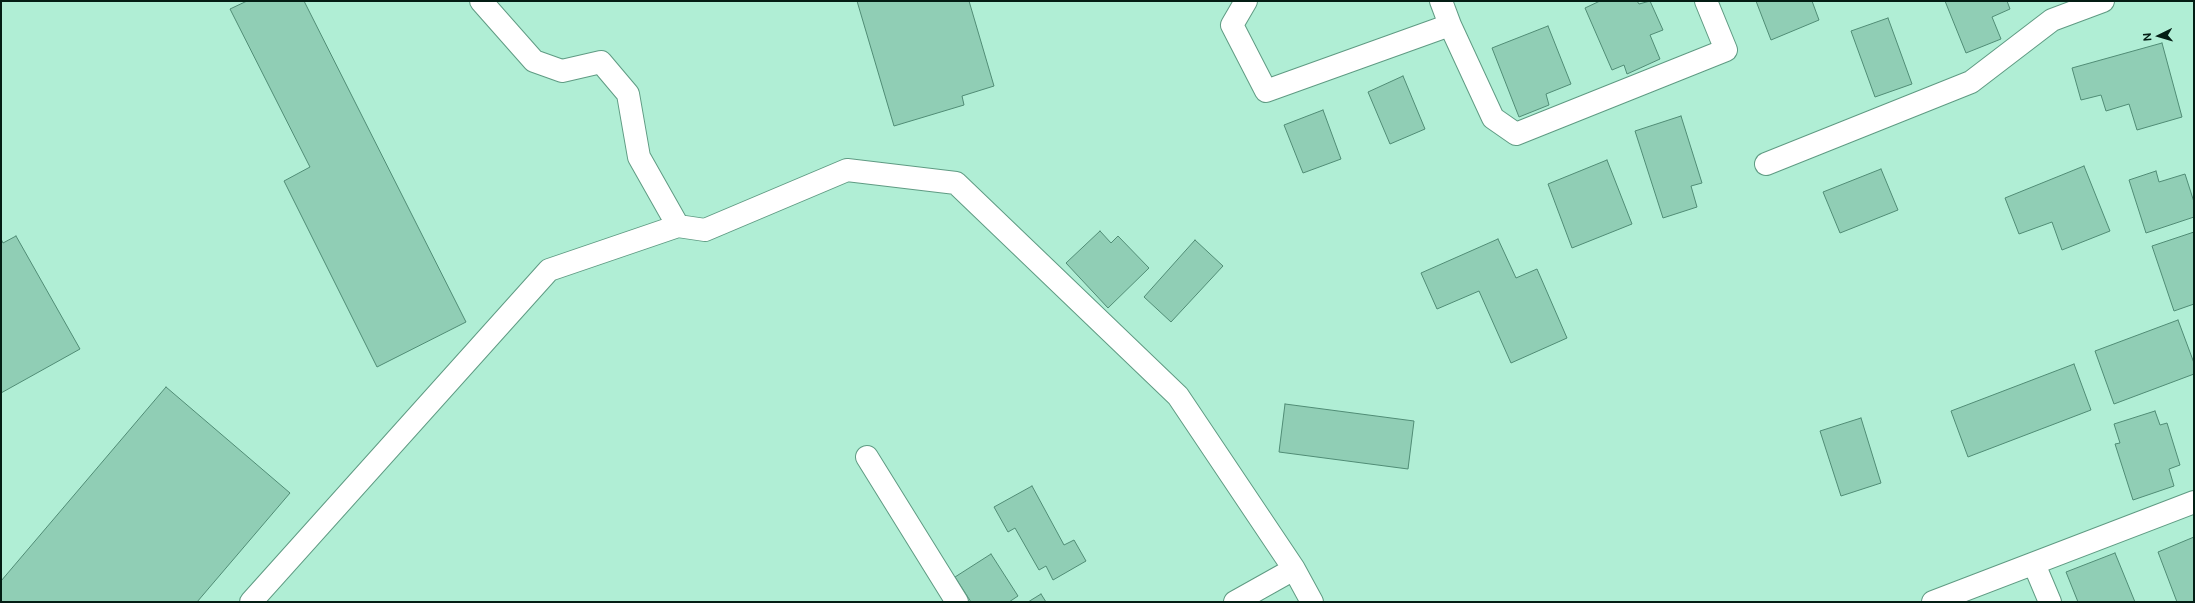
<!DOCTYPE html>
<html>
<head>
<meta charset="utf-8">
<style>
	body { margin:0 }
	#map { position:relative; width:2195px; height:603px; overflow:hidden; background:#b0eed5; font-family:"Public Sans",sans-serif }
	canvas { display:block }
	.frame { position:absolute; inset:0; border:2px solid #041d14; pointer-events:none }
	.north { position:absolute; left:2139px; top:16px; width:40px; height:40px; -webkit-text-stroke:3px #b0eed5; paint-order:stroke; rotate:265deg; font-size:11px; font-weight:700; line-height:16px; text-align:center; color:#041d14 }
	.north::after { content:''; display:block; margin:auto; width:14px; height:18px; background:#041d14; clip-path:polygon(50% 0,100% 100%,50% 72%,0 100%) }
</style>
</head>
<body>
<div id="map">
<canvas width="2195" height="603"></canvas>
<div class="frame"></div>
<div class="north">N</div>
</div>
<script>
const ctx = document.querySelector('canvas').getContext('2d');
ctx.lineJoin = 'round';
function paint(path, color) {
  ctx.fillStyle = color;
  ctx.fill(path, 'evenodd');
}
function poly(rows) {
  const path = new Path2D();
  for (const r of rows) {
    path.moveTo(r[0], r[1]);
    for (let i = 2; i < r.length; i += 2) path.lineTo(r[i], r[i + 1]);
  }
  return path;
}
function stroke(path, color, width, dash) {
  ctx.strokeStyle = color;
  ctx.lineWidth = width;
  ctx.lineCap = dash ? 'butt' : 'round';
  ctx.setLineDash(dash || []);
  ctx.stroke(path);
}
const building = poly([
	[247,1,304,1,466,322,377,367,284,181,310,167,230,9,247,1],
	[857,1,969,1,994,86,962,96,964,105,894,126,857,1],
	[1600,1,1637,1,1639,4,1650,1,1663,30,1650,35,1660,59,1627,74,1624,65,1612,70,1585,8,1600,1],
	[1756,1,1812,1,1819,20,1771,40,1756,1],
	[1945,1,2007,1,2010,9,1992,17,2001,39,1966,53,1945,1],
	[1888,18,1912,84,1875,97,1851,31,1888,18],
	[1548,26,1571,84,1546,94,1549,105,1519,117,1492,48,1548,26],
	[2162,43,2182,117,2137,130,2129,104,2106,111,2101,95,2081,100,2072,68,2162,43],
	[1403,76,1425,129,1390,144,1368,92,1403,76],
	[1323,110,1341,159,1303,173,1284,125,1323,110],
	[1681,116,1702,183,1691,186,1697,207,1663,218,1635,131,1681,116],
	[1607,160,1632,224,1572,248,1548,184,1607,160],
	[2084,166,2110,231,2062,250,2052,222,2019,234,2005,198,2084,166],
	[1881,169,1898,210,1840,233,1823,192,1881,169],
	[2156,171,2159,182,2185,174,2194,202,2194,217,2146,233,2129,180,2156,171],
	[1100,231,1111,243,1118,236,1149,268,1108,308,1066,263,1100,231],
	[2194,232,2194,304,2174,311,2152,246,2194,232],
	[16,236,80,349,1,393,1,239,3,243,16,236],
	[1498,239,1516,278,1537,269,1567,338,1511,363,1479,291,1437,309,1421,273,1498,239],
	[1195,240,1223,266,1171,322,1144,297,1195,240],
	[2178,320,2194,363,2194,374,2114,404,2095,351,2178,320],
	[2074,364,2091,410,1968,457,1951,411,2074,364],
	[166,387,290,493,197,602,1,602,1,581,166,387],
	[1285,404,1414,421,1408,469,1279,452,1285,404],
	[2155,411,2160,425,2167,423,2180,465,2169,469,2174,486,2133,500,2115,444,2120,443,2114,424,2155,411],
	[1861,418,1881,483,1841,496,1820,431,1861,418],
	[1032,486,1064,545,1074,540,1086,561,1053,580,1046,566,1039,570,1015,528,1008,532,994,507,1032,486],
	[2194,537,2194,602,2177,602,2158,552,2194,537],
	[2115,553,2135,602,2078,602,2066,572,2115,553],
	[991,554,1018,596,1009,602,971,602,955,577,991,554],
	[1041,594,1046,602,1028,602,1041,594]
]);
const street = poly([
	[481,1,534,61,562,71,601,62,628,94,639,157,678,226],
	[1246,1,1232,25,1266,91,1450,25],
	[1441,1,1450,25,1493,118,1516,134,1726,50,1706,1],
	[1766,164,1971,82,2052,20,2103,1],
	[867,457,957,602],
	[2034,564,2050,602],
	[251,602,549,270,678,226,705,230,847,170,956,183,1178,396,1294,569,1312,602],
	[1235,602,1294,569],
	[1933,602,2194,502]
]);
paint(building, '#90ceb5');
stroke(building, '#508c75', 1);
stroke(street, '#5f9b83', 24);
stroke(street, '#fff', 22);
</script>
</body>
</html>
